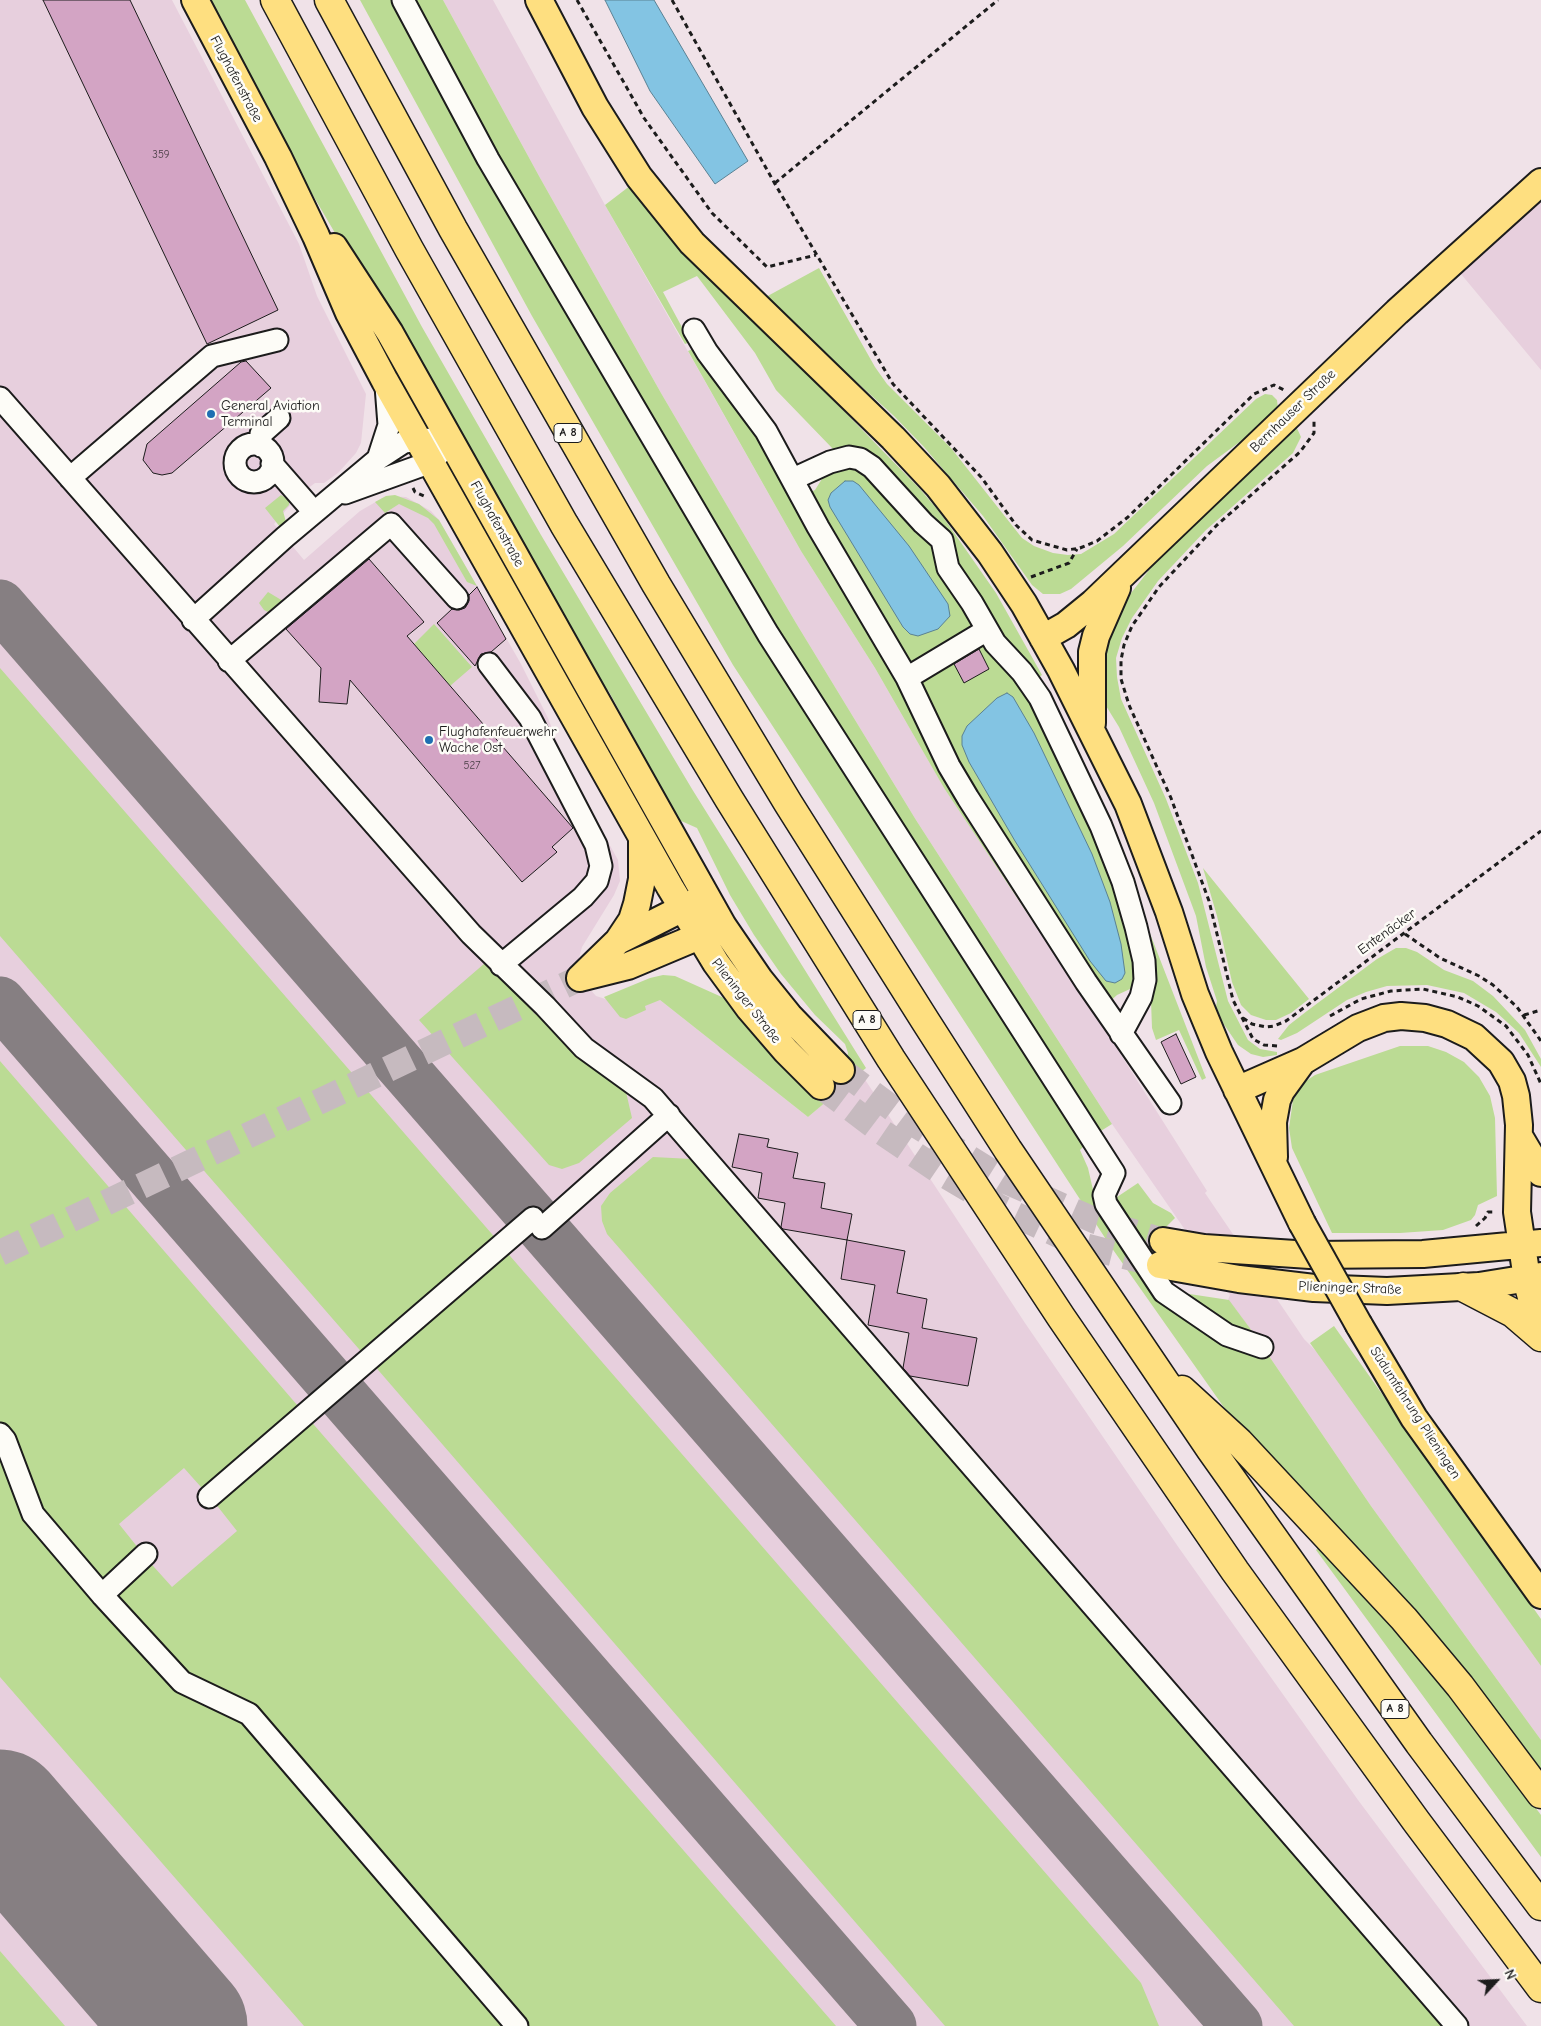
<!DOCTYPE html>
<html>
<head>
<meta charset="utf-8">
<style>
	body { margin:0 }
	#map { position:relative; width:1541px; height:2026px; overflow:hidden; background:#f0e2e8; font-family:"Comic Neue",sans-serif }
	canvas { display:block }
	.north { position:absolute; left:1471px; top:1956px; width:50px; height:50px; -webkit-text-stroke:4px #fdfcf7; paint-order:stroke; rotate:65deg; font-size:14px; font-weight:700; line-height:20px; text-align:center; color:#1c1c1c }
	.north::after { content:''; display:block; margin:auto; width:18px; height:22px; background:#1c1c1c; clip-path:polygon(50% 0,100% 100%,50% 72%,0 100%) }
</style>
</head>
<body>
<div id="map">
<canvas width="1541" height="2026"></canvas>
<div class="north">N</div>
</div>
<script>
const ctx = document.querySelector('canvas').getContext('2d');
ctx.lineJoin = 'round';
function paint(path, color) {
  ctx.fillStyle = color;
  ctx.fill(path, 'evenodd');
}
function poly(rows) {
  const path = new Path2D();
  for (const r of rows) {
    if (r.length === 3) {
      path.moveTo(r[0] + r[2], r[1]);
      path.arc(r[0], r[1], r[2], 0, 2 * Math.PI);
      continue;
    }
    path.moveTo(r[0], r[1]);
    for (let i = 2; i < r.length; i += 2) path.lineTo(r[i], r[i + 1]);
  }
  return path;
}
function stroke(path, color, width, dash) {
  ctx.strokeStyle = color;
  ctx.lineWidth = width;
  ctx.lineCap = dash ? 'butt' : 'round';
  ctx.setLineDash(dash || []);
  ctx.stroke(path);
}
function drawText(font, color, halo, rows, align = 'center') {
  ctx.font = font + ' "Comic Neue",sans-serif';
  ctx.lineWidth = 5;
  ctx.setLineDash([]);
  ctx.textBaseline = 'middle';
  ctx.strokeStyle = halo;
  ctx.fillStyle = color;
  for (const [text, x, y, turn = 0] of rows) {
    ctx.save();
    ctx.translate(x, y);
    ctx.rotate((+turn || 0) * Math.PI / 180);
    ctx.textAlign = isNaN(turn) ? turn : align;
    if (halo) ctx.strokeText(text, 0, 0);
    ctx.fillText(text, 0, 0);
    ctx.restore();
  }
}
const built = poly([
	[0,0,172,0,299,244,317,296,366,394,361,443,356,453,338,473,324,483,315,483,299,495,274,524,304,560,360,511,386,496,406,497,431,511,439,520,521,664,548,718,567,768,618,860,620,881,614,895,582,947,579,958,580,978,596,996,615,1002,660,1000,808,1117,860,1072,1025,1323,1179,1548,1358,1800,1527,2026,0,2026],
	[443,0,493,0,605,205,801,551,875,668,944,788,1109,1036,1207,1191,1205,1193,1304,1339,1320,1355,1541,1666,1541,1740,1371,1506,1252,1331,1228,1300,1230,1295,1112,1124,916,820,796,623,661,393,539,176],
	[1541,196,1541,370,1456,268]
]);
const green = poly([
	[207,0,245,0,422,327,541,535,692,789,866,1068,808,1117,660,1000,645,1006,646,1010,626,1019,620,1017,604,997,650,978,663,975,675,976,724,998,777,1062,806,1091,821,1088,831,1082,846,1064,848,1053,845,1044,815,1015,781,974,754,935,730,895,697,828,679,820,608,690,603,691,304,180],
	[360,0,443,0,539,176,661,393,796,623,916,820,1112,1124,1096,1134,1080,1150,1088,1168,1094,1194,1102,1207,1138,1183,1153,1203,1171,1213,1175,1218,1159,1234,1154,1248,1152,1261,1154,1272,1183,1293,1229,1300,1252,1331,1371,1506,1541,1740,1541,1776,1223,1406,1109,1244,733,665,532,316],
	[635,182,755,320,920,489,941,514,996,593,1042,675,1024,688,1144,918,1206,1078,1202,1080,1179,1030,1156,1040,1152,1028,1151,1001,1130,989,1117,995,1095,1015,944,788,875,668,801,551,688,351,695,348,745,411,795,499,815,490,825,474,837,466,833,449,776,390,755,353,697,276,663,292,690,342,685,344,605,205],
	[819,268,875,367,887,384,951,448,1022,538,1034,546,1053,553,1068,555,1081,554,1114,534,1256,399,1265,394,1272,395,1277,400,1278,409,1260,427,1207,466,1123,546,1071,589,1060,594,1043,594,1032,585,983,516,924,447,894,416,764,298],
	[1296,426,1301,437,1293,453,1206,530,1158,581,1132,618,1122,638,1116,658,1117,677,1121,699,1166,799,1198,883,1228,1001,1248,1040,1260,1049,1277,1052,1277,1055,1263,1057,1251,1054,1238,1045,1223,1023,1216,1007,1217,1001,1206,967,1196,916,1154,803,1119,727,1103,701,1098,664,1124,602,1157,560,1292,427],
	[281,495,289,500,289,505,283,511,286,522,280,527,265,508],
	[395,495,419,504,439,520,477,586,467,582,434,524,428,518,399,504,385,513,375,502,386,496],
	[268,592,283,601,268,612,264,610,259,603],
	[434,624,472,667,450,686,414,644],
	[0,668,498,1241,365,1356,0,936],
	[1203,868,1309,999,1291,1013,1276,1020,1266,1020,1251,1015,1241,1005,1232,982,1217,916],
	[1396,948,1406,948,1417,952,1444,970,1473,981,1493,996,1525,1030,1541,1059,1541,1067,1519,1033,1496,1012,1464,993,1427,985,1387,986,1366,992,1347,1000,1297,1033,1281,1040,1278,1039,1289,1025,1307,1011,1377,959],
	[485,963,536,1007,574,1050,626,1092,632,1118,579,1163,562,1169,549,1165,419,1020],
	[1400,1046,1428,1046,1446,1052,1464,1062,1479,1077,1490,1096,1495,1118,1497,1196,1478,1205,1475,1215,1471,1220,1443,1230,1400,1233,1332,1233,1292,1148,1289,1128,1293,1100,1303,1083,1315,1075],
	[0,1061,304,1413,209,1496,184,1468,119,1524,143,1554,102,1590,39,1512,0,1424],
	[653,1157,692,1159,1447,2026,1294,2026,607,1234,602,1221,601,1206,610,1193],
	[504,1249,1141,1983,1159,2026,945,2026,373,1364],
	[1334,1326,1541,1619,1541,1666,1310,1343],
	[308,1418,836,2026,526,2026,252,1710,184,1676,107,1593,145,1557,172,1587,237,1531,211,1498],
	[0,1444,27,1519,178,1687,246,1718,512,2026,304,2026,0,1677],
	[1323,1542,1420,1649,1481,1735,1541,1815,1541,1857,1316,1550],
	[0,1951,65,2026,0,2026]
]);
const water = poly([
	[605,0,654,0,748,161,715,184,650,91,605,0],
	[845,481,853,481,859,485,909,546,948,604,950,616,938,629,918,636,910,634,903,627,830,507,828,500,831,493,845,481],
	[1007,693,1013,697,1034,733,1092,854,1110,902,1121,944,1125,973,1122,979,1115,983,1106,981,1090,961,1015,841,969,762,962,745,962,736,967,726,997,698,1007,693]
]);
const taxiway = poly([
	[0,605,1237,2026],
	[0,1002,891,2026]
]);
const runway = poly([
	[0,1814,183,2026]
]);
const building = poly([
	[43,0,130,0,278,310,207,344,43,0],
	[246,361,271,388,172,473,162,475,153,473,143,460,147,444,241,362,246,361],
	[369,559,424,622,407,636,573,828,552,847,557,852,522,882,350,680,347,704,319,702,321,668,286,629,369,559],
	[477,587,506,639,491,652,481,654,475,666,437,623,452,609,459,610,465,608,469,601,469,595,477,587],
	[979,649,989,669,964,683,954,664,979,649],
	[1176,1034,1196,1077,1181,1084,1161,1042,1176,1034],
	[739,1134,769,1139,767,1147,798,1153,793,1178,825,1183,821,1208,852,1214,847,1240,783,1229,781,1227,785,1203,758,1198,762,1173,732,1167,739,1134],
	[847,1240,905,1251,897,1293,927,1299,922,1328,977,1338,968,1386,910,1376,903,1368,909,1333,868,1325,875,1285,841,1279,847,1240]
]);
const majorTunnel = poly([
	[841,1070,908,1120,1006,1181,1096,1221,1163,1241],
	[821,1086,882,1132,945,1175,999,1207,1080,1245,1160,1265],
	[0,1253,580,978]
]);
const path = poly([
	[577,0,644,118,712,213,767,267,816,255],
	[672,0,775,184,893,384,981,477,1016,525,1032,540,1067,550,1080,548,1097,541,1128,517,1254,394,1274,385,1284,390],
	[775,183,998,0],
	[413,488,415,492,424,496],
	[1031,577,1069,563,1077,549],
	[1405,934,1440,958,1479,976,1493,985,1517,1007,1541,1041],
	[1524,1015,1541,1010],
	[1330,1016,1361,999,1391,991,1423,989,1458,997,1478,1006,1506,1026,1528,1055,1541,1084],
	[1243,1018,1252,1024,1266,1027,1274,1026,1286,1021,1541,831],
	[1277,1046,1264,1045,1253,1039,1233,1000,1209,901,1171,798,1129,705,1121,679,1121,660,1124,645,1132,626,1159,587,1217,525,1300,452,1314,433,1314,421],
	[1476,1226,1485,1218,1488,1212,1496,1212]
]);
const minor = poly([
	[403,0,488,159,768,634,1114,1173,1104,1195,1106,1204,1164,1292,1227,1335,1262,1347],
	[694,330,707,352,766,431,818,527,907,678,949,766,968,798,1086,982,1170,1103],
	[0,398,471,934,545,1006,584,1048,653,1098,1457,2026],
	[254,463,19],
	[261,446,261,434,279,418],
	[378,459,389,425,386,386],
	[272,464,314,512],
	[70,478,212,356,277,340],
	[793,479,830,462,849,457,860,459,872,467,923,523,942,540,948,568,972,603,995,643,1022,672,1040,698,1101,826,1123,882,1136,927,1144,961,1145,980,1141,997,1121,1034],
	[345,493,431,462,442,451],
	[193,620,285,537,378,459,404,442,432,439],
	[229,661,391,524,457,598],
	[489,664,530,718,596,845,601,866,597,881,583,897,501,965],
	[907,678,987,630],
	[542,1228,669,1115],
	[0,1434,5,1440,33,1514,102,1595,182,1682,249,1714,517,2026],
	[209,1497,533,1218],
	[102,1595,146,1554]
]);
const major = poly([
	[195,0,278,157,316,236,349,313,385,381,670,887,716,963,749,1008,786,1051,821,1086],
	[539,0,595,107,639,177,692,243,893,438,938,486,990,553,1024,604,1061,670,1128,804,1169,912,1195,994,1219,1052,1302,1223],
	[334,247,390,333,723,926,760,980,789,1016,841,1070],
	[1043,638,1066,625,1093,603,1397,312,1541,182],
	[1092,723,1092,652,1096,636,1117,588],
	[618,941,632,920,637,904,642,879,642,839],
	[580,978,628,966,716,929],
	[580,978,618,941,697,901],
	[1237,1090,1303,1061,1358,1028,1384,1018,1401,1016,1425,1018,1447,1024,1474,1037,1501,1062,1512,1081,1516,1096,1519,1125,1517,1212,1527,1279],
	[1519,1136,1541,1173],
	[1274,1157,1273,1122,1277,1100,1281,1091,1302,1062],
	[1163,1241,1204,1248,1310,1255,1423,1254,1541,1243],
	[1160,1265,1239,1279,1314,1288,1387,1291,1479,1286,1541,1276],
	[1359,1325,1414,1418,1541,1595]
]);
const highway = poly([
	[275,0,409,249,564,524,729,799,891,1059,1061,1317,1235,1571,1416,1821,1541,1988],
	[329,0,453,229,656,584,788,803,926,1022,1008,1150,1211,1450,1419,1743,1541,1906],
	[1527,1279,1541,1330],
	[1463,1287,1513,1313,1541,1337],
	[1182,1390,1239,1442,1404,1619,1460,1686,1541,1794]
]);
const majorBridge = poly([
	[1302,1223,1359,1325]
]);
const markers = [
	[211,414,5,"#1f6fb2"],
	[429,740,5,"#1f6fb2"]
];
const numberNames = [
	["359",161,155],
	["527",472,766]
];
const shields = [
	[568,433,28],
	[867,1020,28],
	[1395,1709,28]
];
const shieldNames = [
	["A 8",568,433],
	["A 8",867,1020],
	["A 8",1395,1709]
];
const streetNames = [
	["Flughafenstraße",236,79,62],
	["Bernhauser Straße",1293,411,-44],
	["Flughafenstraße",497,524,61],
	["Entenäcker",1387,932,-36],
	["Plieninger Straße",746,1001,52],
	["Plieninger Straße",1350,1288,2],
	["Südumfahrung Plieningen",1415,1413,57]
];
const poiNames = [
	["General Aviation",221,406],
	["Terminal",221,422],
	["Flughafenfeuerwehr",439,732],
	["Wache Ost",439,748]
];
paint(built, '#e7cfdd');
paint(green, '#bbdb94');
paint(water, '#83c4e3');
stroke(water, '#5a8193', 1);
stroke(taxiway, '#867f82', 51);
stroke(runway, '#867f82', 129);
paint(building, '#d3a4c4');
stroke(building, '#1c1c1c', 1);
stroke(majorTunnel, '#c6babf', 26, [26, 13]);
stroke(minor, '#1c1c1c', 25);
stroke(major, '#1c1c1c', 30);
stroke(highway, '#1c1c1c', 31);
stroke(path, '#1c1c1c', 3, [5, 4]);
stroke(minor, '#fdfcf7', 21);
stroke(major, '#fedf80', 26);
stroke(highway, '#fedf80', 28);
stroke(majorBridge, '#1c1c1c', 30, []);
stroke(majorBridge, '#fedf80', 26);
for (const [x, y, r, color] of markers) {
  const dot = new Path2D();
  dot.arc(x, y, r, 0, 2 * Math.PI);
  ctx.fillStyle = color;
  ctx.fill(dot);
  stroke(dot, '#fdfcf7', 2);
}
drawText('11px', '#4a3e46', null, numberNames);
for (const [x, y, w] of shields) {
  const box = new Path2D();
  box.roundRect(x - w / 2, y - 9.5, w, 19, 4);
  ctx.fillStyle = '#fdfcf7';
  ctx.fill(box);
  stroke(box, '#1c1c1c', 1);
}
drawText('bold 12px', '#1c1c1c', null, shieldNames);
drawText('14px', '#1c1c1c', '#fdfcf7', streetNames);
drawText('14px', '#1c1c1c', '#fdfcf7', poiNames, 'left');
</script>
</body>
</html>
